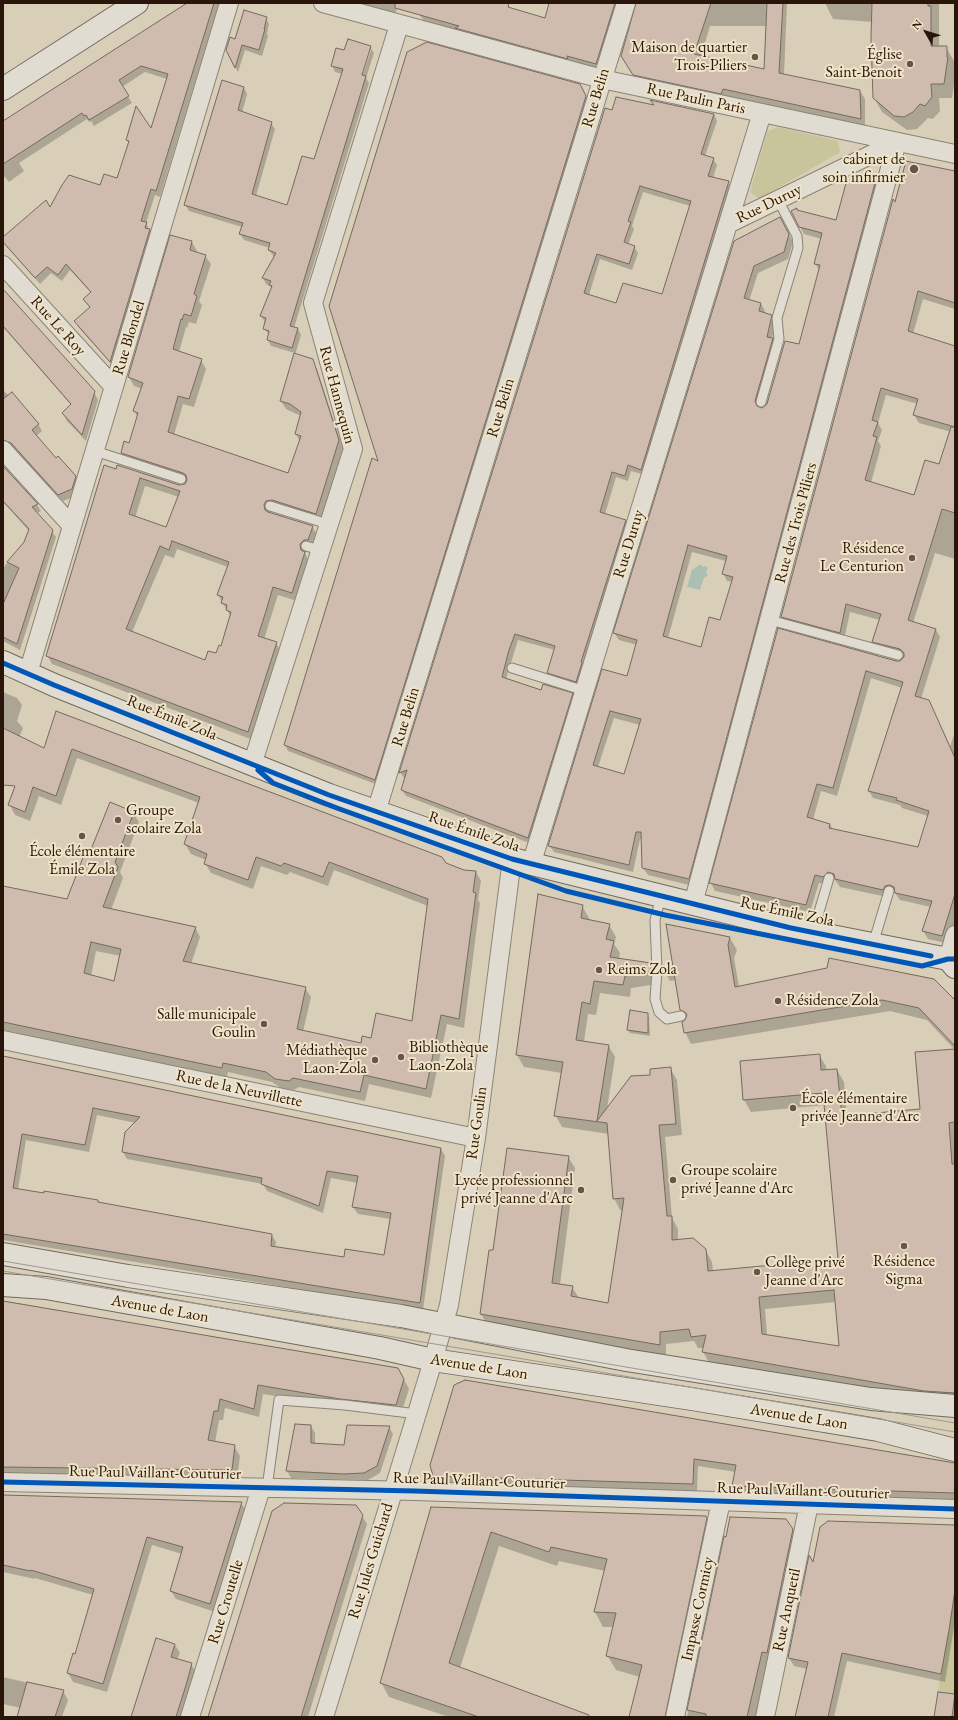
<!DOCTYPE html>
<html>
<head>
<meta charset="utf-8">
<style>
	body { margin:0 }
	#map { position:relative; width:958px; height:1720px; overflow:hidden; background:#d9cfb8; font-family:"EB Garamond",serif }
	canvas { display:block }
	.frame { position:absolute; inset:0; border:4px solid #29150a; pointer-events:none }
	.north { position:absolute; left:906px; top:12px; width:40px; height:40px; -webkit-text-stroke:3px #efe4c8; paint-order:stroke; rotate:309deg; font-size:11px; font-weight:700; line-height:16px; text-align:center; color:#29150a }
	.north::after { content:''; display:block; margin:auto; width:14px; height:18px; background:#29150a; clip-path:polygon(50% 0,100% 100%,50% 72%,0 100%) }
</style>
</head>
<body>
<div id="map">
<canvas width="958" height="1720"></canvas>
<div class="frame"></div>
<div class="north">N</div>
</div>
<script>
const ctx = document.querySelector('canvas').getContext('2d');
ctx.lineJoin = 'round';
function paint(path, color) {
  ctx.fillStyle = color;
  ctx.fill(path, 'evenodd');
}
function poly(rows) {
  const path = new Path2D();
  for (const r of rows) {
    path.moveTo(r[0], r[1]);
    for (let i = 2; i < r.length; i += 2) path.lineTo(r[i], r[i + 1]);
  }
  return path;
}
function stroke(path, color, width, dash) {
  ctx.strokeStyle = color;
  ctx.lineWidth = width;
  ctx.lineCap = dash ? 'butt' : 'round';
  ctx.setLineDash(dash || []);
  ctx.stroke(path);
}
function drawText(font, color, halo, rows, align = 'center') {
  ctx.font = font + ' "EB Garamond",serif';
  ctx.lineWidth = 4;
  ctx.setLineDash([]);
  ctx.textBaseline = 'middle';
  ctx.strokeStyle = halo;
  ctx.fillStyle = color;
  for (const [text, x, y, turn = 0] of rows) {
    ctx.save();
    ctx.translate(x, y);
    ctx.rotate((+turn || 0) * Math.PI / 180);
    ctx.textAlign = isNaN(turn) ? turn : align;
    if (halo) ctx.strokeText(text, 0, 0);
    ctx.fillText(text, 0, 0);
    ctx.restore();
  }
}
const green = poly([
	[778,127,838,141,840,152,759,199,750,192,767,132],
	[955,1590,955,1694,938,1692]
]);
const water = poly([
	[701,564,703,567,706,566,708,568,706,572,708,575,704,578,700,590,687,587,692,570]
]);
const shadow = poly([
	[189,3,219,3,160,197,155,195,146,223,153,237,114,367,79,328,75,321,90,308,84,300,92,294,70,270,62,281,51,273,40,284,6,246,3,239,50,209,118,180,129,144,127,140,151,130,167,79,145,72,122,87,132,103,94,126,91,121,89,122,87,119,19,163,24,171,9,182,3,175,3,123],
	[361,3,399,3,395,14,363,5],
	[421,3,472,3,545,19,550,3,624,3,601,72,425,23,420,15],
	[637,3,787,3,784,75,860,91,865,99,865,126,639,83,627,65],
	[710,26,767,26,765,71,701,57],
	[825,3,939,3,939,47,946,47,954,61,955,77,952,98,939,98,940,111,933,119,928,118,917,129,907,130,882,112,874,98,873,22,833,19],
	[266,18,269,24,267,34,268,36,262,56,245,50,238,72,227,50,236,40],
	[370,47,374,53,366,78,369,83,294,328,298,329,301,335,295,355,312,360,317,369,343,449,321,522,271,510,269,513,312,526,317,535,313,549,309,549,305,553,309,561,297,601,278,595,270,620,264,640,276,643,281,652,253,740,52,664,47,655,105,466,179,486,183,486,188,482,127,462,122,453,129,444,138,417,134,411,142,389,134,386,129,377,171,236,192,242,197,251,196,253,205,256,211,264,199,301,202,305,196,324,189,322,187,328,186,327,179,352,201,360,206,369,194,407,183,404,174,435,289,475,300,442,296,434,301,416,286,409,281,401,295,353,271,346,268,340,269,335,264,328,265,322,261,316,272,289,270,286,266,284,263,278,274,257,269,250,270,248,244,240,240,234,242,227,189,211,185,205,244,88,247,94,242,113,271,123,275,129,256,196,287,206,315,160,343,74,335,72,332,65,345,52],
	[369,50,371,50,361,80,359,80],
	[145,486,179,497,166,529,135,518],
	[177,549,228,567,218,595,231,617,222,647,216,654,205,662,132,632,165,555,174,558],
	[583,90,589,102,378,785,288,751,285,745,372,460,380,462],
	[655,106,714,114,717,121,705,156,713,159,717,165,713,178,728,182,732,188,645,475,631,471,628,481,616,477,605,514,625,521,629,527,580,688,551,679,548,673,555,650,518,640,506,679,542,691,572,694,576,701,532,844,406,796,402,790,406,778,404,778,400,772,612,111],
	[643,192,690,206,663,296,617,304,589,295,600,259,632,270,638,253,634,247,628,245,634,229,632,226],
	[955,172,955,309,923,299,913,334,955,347,955,433,919,423,914,415,918,404,886,395,878,423,882,430,878,441,881,446,871,483,914,496,940,466,955,442,955,559,935,553,913,623,936,630,940,637,921,699,929,701,950,747,955,731,955,933,946,943,928,939,923,931,931,907,900,900,895,893,889,894,887,897,840,887,835,880,829,881,827,884,819,883,810,912,715,891,711,883,778,630,896,662,903,660,905,657,877,649,873,642,880,620,850,612,844,640,786,624,782,617,896,204],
	[871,678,902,688,869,791,873,798,900,805,902,808,928,816,919,848,833,830,830,824,813,820,821,791,837,796],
	[874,183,879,191,693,886,648,875,643,868,642,839,640,839,633,872,554,852,549,845,603,670,628,677,637,645,619,640,614,633,735,241,784,225,793,242,788,259,758,273,749,301,761,304,765,311,764,314,771,316,775,323,772,339,777,347,759,408,762,409,768,404,800,346,819,271,815,263,822,239,804,234,800,227,797,210,837,221],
	[692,552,726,561,723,573,727,581,733,582,721,621,702,648,668,638],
	[614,718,640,725,625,775,598,767],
	[3,291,94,392,98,400,86,441,67,421,63,413,71,405,3,327],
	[3,390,38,424,42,431,36,436,56,459,75,476,79,483,76,496,63,501,15,449,10,446,3,447],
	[3,467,37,505,41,511,37,513,56,537,20,650,3,641,3,568,25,542,29,531,3,502],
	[3,692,17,698,22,705,17,721,23,728,16,746,3,742],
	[57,713,446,864,464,870,476,872,481,881,478,900,480,903,464,1028,447,1024,431,1098,369,1084,365,1101,299,1087,294,1090,281,1088,272,1082,228,1072,227,1077,3,1030,3,887,67,900,91,853,133,813,139,822,120,872,123,878,111,910,195,927,200,937,191,964,305,988,311,997,303,1032,362,1044,413,1022,428,906,334,870,328,886,290,872,287,875,261,866,253,889,211,873,205,863,206,860,191,854,185,844,199,803,77,758,61,805,39,796,30,821,15,815,10,805,44,750],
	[96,951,121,956,115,982,91,976],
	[582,906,589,918,589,921,609,925,616,937,614,944,620,953,619,959,650,964,657,976,657,984,631,988,630,997,600,993,596,1015,588,1014,584,1042,608,1045,615,1057,607,1109,651,1076,670,1068,677,1080,682,1135,665,1137,672,1218,678,1229,678,1240,705,1249,712,1262,713,1271,839,1260,825,1105,751,1112,744,1100,741,1062,819,1055,826,1066,827,1071,837,1070,844,1082,847,1117,921,1109,955,1050,955,1404,710,1364,703,1352,704,1348,698,1348,694,1341,666,1344,666,1356,488,1326,481,1314,493,1252,568,1157,575,1168,560,1285,572,1287,579,1298,609,1304,623,1210,620,1210,614,1198,609,1134,562,1127,556,1116,562,1073,524,1067,517,1055],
	[836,1302,840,1348,767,1335,765,1309],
	[668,925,730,938,737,950,734,958,739,987,955,1003,955,1050,927,1020,890,1011,691,1044,685,1032,686,1019,681,1010,676,980,670,981,664,970,664,966,669,967,676,979],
	[647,1013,649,1017,650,1036,630,1033,628,1030],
	[3,1057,441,1149,445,1156,423,1310,3,1240],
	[97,1115,136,1123,123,1152,127,1159,263,1184,267,1191,323,1213,331,1178,358,1183,353,1207,358,1214,391,1219,385,1256,345,1258,275,1247,276,1242,272,1235,99,1204,98,1201,18,1190,26,1140,89,1152],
	[3,1301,398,1368,409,1389,401,1414,346,1408,263,1394,259,1417,225,1408,223,1420,219,1420,215,1443,234,1446,240,1456,237,1479,3,1474],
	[455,1386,955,1464,955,1501,738,1494,733,1486,736,1472,698,1466,697,1492,438,1483,434,1475],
	[296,1425,311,1426,315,1433,315,1445,345,1446,389,1427,393,1434,380,1473,368,1480,291,1478,287,1471],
	[3,1496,241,1503,246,1511,215,1612,176,1599,171,1591,182,1554,152,1545,107,1692,73,1682,68,1673,75,1656,93,1595,35,1578,35,1579,3,1572],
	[432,1508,706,1518,715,1533,675,1717,630,1717,640,1677,616,1670,607,1655,614,1627,603,1627,595,1612,605,1571,559,1561,557,1566,499,1546,460,1668,591,1717,449,1717,389,1697,381,1682],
	[362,1516,367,1524,308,1717,209,1717],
	[955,1526,955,1621,945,1682,847,1661,834,1717,796,1717,807,1669,794,1666,789,1658,814,1564],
	[792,1530,801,1545,758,1717,687,1717,725,1538],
	[175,1645,180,1653,177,1660,191,1664,196,1673,182,1717,133,1717],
	[3,1677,63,1691,68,1700,62,1717,18,1717,21,1708,3,1704],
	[939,1693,955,1695,955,1717,935,1717]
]);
const building = poly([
	[187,3,214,3,156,191,151,189,141,221,147,222,145,228,150,229,110,362,74,321,90,307,83,299,91,292,66,264,58,275,47,267,35,278,3,242,3,237,46,200,50,207,62,185,69,175,100,185,104,174,117,178,129,141,126,140,136,106,151,128,168,74,141,66,119,80,129,96,89,120,86,115,84,116,82,113,3,164,3,121,187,3],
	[395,3,509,3,508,7,545,18,549,3,615,3,596,64,567,56,568,59,455,28,459,26,395,8,395,3],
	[636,3,711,3,694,54,764,69,767,3,783,3,779,73,860,90,861,119,723,89,721,94,633,75,621,56,636,3],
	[872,3,928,3,928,6,931,6,931,46,947,46,947,57,948,57,944,84,931,84,932,97,925,106,920,104,913,112,904,117,894,116,873,98,871,38,872,3],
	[244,10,267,17,264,29,265,29,259,50,242,45,235,68,226,50,230,37,235,39,244,10],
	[348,39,371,46,362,75,366,76,290,326,298,328,292,348,267,340,269,331,263,329,266,318,260,316,272,286,269,285,271,281,262,278,276,253,268,250,270,243,239,234,243,223,184,205,222,80,244,87,238,110,272,122,252,194,287,205,302,156,314,159,343,69,331,66,336,48,344,50,348,39],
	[427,42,580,84,586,96,375,780,284,745,372,458,378,461,329,306,407,52,427,42],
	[616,97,654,105,650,100,714,114,701,154,714,158,708,176,729,181,641,470,628,465,625,476,612,472,600,512,626,520,581,662,582,663,576,682,547,673,555,646,515,634,509,650,502,677,541,690,543,684,573,693,528,838,401,790,407,770,399,773,605,108,612,110,616,97],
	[640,186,691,201,662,294,623,283,616,303,584,293,597,254,629,264,635,246,624,242,631,222,628,221,640,186],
	[906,161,955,171,955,303,918,291,908,331,955,346,955,427,913,415,918,399,881,388,872,420,878,422,873,436,877,437,865,480,914,495,925,460,939,464,951,427,955,427,955,513,942,509,908,620,936,629,915,696,929,700,955,758,955,894,942,936,922,931,932,901,895,893,894,887,890,885,885,886,883,890,835,879,834,874,828,872,823,877,815,875,806,905,709,883,778,628,896,661,900,661,904,657,904,653,900,649,872,642,881,614,846,604,840,633,781,617,893,199,895,202,906,161],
	[866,671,903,682,868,791,897,798,896,800,929,811,918,847,829,828,830,824,807,817,817,784,833,788,866,671],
	[865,173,875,183,689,879,642,868,641,832,636,832,629,865,548,846,602,669,627,676,637,640,613,633,734,241,780,217,789,234,784,252,754,266,744,298,761,303,759,311,772,315,767,337,773,338,755,401,757,406,762,408,767,404,785,341,799,344,820,265,814,264,822,233,799,227,791,211,797,208,797,210,836,220,846,183,865,173],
	[688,545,727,556,722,574,733,577,720,620,709,617,701,647,663,636,688,545],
	[610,711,641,719,624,774,593,765,610,711],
	[170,235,192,241,190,250,206,255,194,294,197,296,191,316,184,314,182,320,181,319,173,349,202,359,189,399,178,396,168,432,288,473,301,436,295,434,301,412,290,404,280,401,294,353,313,359,339,440,316,514,272,500,266,501,264,505,265,510,268,512,313,526,308,540,304,540,300,544,301,550,305,552,292,593,273,587,266,611,258,636,277,642,248,732,46,656,104,465,116,469,117,465,179,485,185,484,187,480,186,475,183,473,121,453,124,441,129,443,138,413,133,411,143,383,128,377,170,235],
	[140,478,180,491,166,527,129,514,140,478],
	[172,541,229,562,217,595,223,597,221,603,227,605,226,610,231,612,221,646,219,645,216,653,208,651,205,660,126,629,160,546,169,550,172,541],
	[3,289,95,391,82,435,62,413,71,404,3,326,3,289],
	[12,392,39,424,32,430,56,458,58,456,76,476,72,489,58,495,11,443,3,440,3,399,12,392],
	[3,466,38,504,32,507,53,530,17,644,3,637,3,604,19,568,7,562,24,542,29,529,3,501,3,466],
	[56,711,442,857,446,863,464,870,476,871,473,892,476,893,459,1019,441,1015,426,1089,364,1075,360,1092,293,1078,289,1081,275,1079,266,1072,223,1063,222,1068,3,1022,3,886,67,899,84,855,90,852,110,802,134,812,115,862,118,867,103,907,196,927,183,961,306,987,297,1029,361,1043,362,1036,371,1038,376,1013,412,1021,428,899,329,862,323,877,284,863,281,866,256,857,248,880,204,864,207,854,184,844,200,797,72,749,56,796,33,787,25,812,8,805,15,786,3,785,3,728,44,748,56,711],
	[91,942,121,949,114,981,84,973,91,942],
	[538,894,583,905,581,918,610,924,606,939,614,941,610,957,651,963,651,972,625,976,623,985,594,981,590,1004,582,1002,576,1040,609,1045,597,1121,631,1076,650,1075,650,1069,671,1067,676,1124,659,1125,667,1216,672,1216,672,1240,693,1238,706,1249,708,1271,838,1259,823,1093,743,1100,740,1061,820,1054,821,1070,837,1069,842,1116,920,1109,915,1052,955,1049,955,1122,949,1123,952,1164,955,1164,955,1393,924,1391,702,1352,706,1335,691,1337,689,1329,660,1332,660,1345,480,1314,489,1250,493,1250,507,1148,569,1156,552,1283,573,1286,571,1296,608,1303,624,1198,613,1199,607,1123,554,1116,563,1062,516,1055,538,894],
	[834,1290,839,1346,762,1334,759,1297,834,1290],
	[666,924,730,937,728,945,735,987,827,968,829,958,934,979,955,1000,955,1046,919,1008,882,1000,684,1033,682,1022,685,1020,687,1015,685,1012,680,1010,666,924],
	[630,1010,648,1013,648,1033,627,1030,630,1010],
	[3,1056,441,1148,420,1303,3,1234,3,1056],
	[93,1108,140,1117,125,1132,122,1152,262,1178,261,1184,319,1206,327,1171,358,1176,352,1207,391,1213,384,1255,345,1249,344,1257,271,1246,272,1234,98,1202,98,1200,44,1191,44,1193,13,1188,22,1134,85,1145,93,1108],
	[3,1301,398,1368,404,1379,396,1405,340,1399,258,1385,254,1409,220,1399,218,1411,214,1411,208,1440,235,1445,232,1470,3,1467,3,1301],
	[465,1380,955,1463,955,1493,732,1486,736,1465,694,1459,693,1484,433,1476,430,1465,454,1385,465,1380],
	[295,1424,311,1425,311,1443,344,1445,347,1425,390,1426,377,1466,364,1473,344,1474,286,1471,295,1424],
	[3,1495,110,1498,242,1502,210,1604,170,1591,183,1547,147,1537,103,1684,67,1673,73,1653,75,1654,94,1589,31,1570,30,1571,3,1565,3,1495],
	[284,1503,356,1505,363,1515,301,1717,208,1717,272,1511,284,1503],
	[431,1507,706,1516,707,1518,665,1717,629,1717,642,1665,606,1656,616,1613,594,1612,607,1559,551,1547,549,1552,491,1532,449,1663,589,1715,589,1717,479,1717,380,1683,431,1507],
	[730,1517,786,1519,793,1529,767,1653,762,1652,747,1717,706,1717,706,1714,687,1710,724,1536,726,1537,730,1517],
	[828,1521,955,1525,955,1590,949,1630,941,1674,842,1653,828,1717,795,1717,808,1662,788,1658,809,1555,813,1562,820,1527,828,1521],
	[156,1638,175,1644,171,1657,192,1663,187,1682,176,1717,131,1717,156,1638],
	[27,1682,64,1690,55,1717,17,1717,27,1682],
	[938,1692,955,1694,952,1717,934,1717,938,1692]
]);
const lane = poly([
	[761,402,779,339,777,318,798,248,797,236,778,200],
	[95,451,181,479],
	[270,506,328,524],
	[306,546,320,550],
	[770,620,898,655],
	[512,668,585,691],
	[661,896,655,920,657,971,655,999,659,1012,667,1019,681,1016],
	[813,932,829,878],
	[873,944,889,891],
	[267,1488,279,1400,345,1405,417,1414]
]);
const street = poly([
	[323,3,602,79,955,154],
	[728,224,897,142],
	[3,265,114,387],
	[3,450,72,526],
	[28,673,229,3],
	[252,765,353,449,313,303,399,25],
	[376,812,626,3],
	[531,865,762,113],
	[693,904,897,142],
	[955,935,948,959,955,959],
	[3,1040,476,1138],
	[3,1482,415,1491,955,1509],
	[190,1717,261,1488],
	[324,1717,429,1374,449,1305,476,1138,512,859],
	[675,1717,721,1501],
	[765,1717,809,1504]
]);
const secondary = poly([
	[3,89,137,3],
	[3,662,54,685,329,795,512,859,791,928,948,959,955,967],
	[3,1254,128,1276,401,1316,626,1360,871,1399,955,1406],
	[3,1285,46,1288,380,1348,433,1360,692,1399,878,1430,955,1450]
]);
const tram = poly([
	[3,1261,955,1423],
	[3,1271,955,1432]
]);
const cycleway = poly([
	[3,663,54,685,329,795,512,859,791,928,931,956],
	[258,770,273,783,337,808,566,891,665,915,922,966,948,959,955,959],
	[3,1482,415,1491,955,1509]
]);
const markers = [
	[755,57,4,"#675647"],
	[910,64,4,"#675647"],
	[914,169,5,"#675647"],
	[912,558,4,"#675647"],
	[118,820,4,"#675647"],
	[82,836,4,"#675647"],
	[599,970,4,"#675647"],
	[778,1001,4,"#675647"],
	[264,1024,4,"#675647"],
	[401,1057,4,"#675647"],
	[375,1060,4,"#675647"],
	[793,1108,4,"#675647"],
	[673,1180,4,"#675647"],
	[581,1190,4,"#675647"],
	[904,1246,4,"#675647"],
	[757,1272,4,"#675647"]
];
const poiNames = [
	["Maison de quartier",747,48],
	["Trois-Piliers",747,66],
	["Église",902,55],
	["Saint-Benoit",902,73],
	["cabinet de",905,160],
	["soin infirmier",905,178],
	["Résidence",904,549],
	["Le Centurion",904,567],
	["Groupe",126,811,"left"],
	["scolaire Zola",126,829,"left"],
	["École élémentaire",82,852,"center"],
	["Émile Zola",82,870,"center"],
	["Reims Zola",607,970,"left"],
	["Résidence Zola",786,1001,"left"],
	["Salle municipale",256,1015],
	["Goulin",256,1033],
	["Bibliothèque",409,1048,"left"],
	["Laon-Zola",409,1066,"left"],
	["Médiathèque",367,1051],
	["Laon-Zola",367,1069],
	["École élémentaire",801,1099,"left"],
	["privée Jeanne d'Arc",801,1117,"left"],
	["Groupe scolaire",681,1171,"left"],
	["privé Jeanne d'Arc",681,1189,"left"],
	["Lycée professionnel",573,1181],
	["privé Jeanne d'Arc",573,1199],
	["Résidence",904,1262,"center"],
	["Sigma",904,1280,"center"],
	["Collège privé",765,1263,"left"],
	["Jeanne d'Arc",765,1281,"left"]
];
const streetNames = [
	["Rue Belin",596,98,-73],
	["Rue Paulin Paris",696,99,12],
	["Rue Duruy",769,204,-26],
	["Rue Le Roy",58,326,48],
	["Rue Blondel",129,338,-73],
	["Rue Hannequin",337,395,75],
	["Rue Belin",501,408,-73],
	["Rue des Trois Piliers",796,523,-75],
	["Rue Duruy",629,544,-73],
	["Rue Belin",406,717,-73],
	["Rue Émile Zola",172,718,22],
	["Rue Émile Zola",474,832,19],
	["Rue Émile Zola",787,912,12],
	["Rue de la Neuvillette",239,1089,12],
	["Rue Goulin",477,1123,-82],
	["Avenue de Laon",160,1309,10],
	["Avenue de Laon",479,1367,9],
	["Avenue de Laon",799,1417,9],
	["Rue Paul Vaillant-Couturier",155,1473,1],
	["Rue Paul Vaillant-Couturier",479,1481,2],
	["Rue Paul Vaillant-Couturier",803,1491,2],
	["Rue Jules Guichard",371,1561,-73],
	["Rue Croutelle",226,1602,-73],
	["Impasse Cormicy",698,1609,-78],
	["Rue Anquetil",787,1610,-78]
];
paint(green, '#c8c59c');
paint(water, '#abbfb2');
paint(shadow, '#0003');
paint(building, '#d0bbaf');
stroke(building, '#736a5e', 1);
stroke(lane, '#8b8375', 11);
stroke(street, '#8b8375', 20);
stroke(secondary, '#736a5e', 24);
stroke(lane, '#e1dcd1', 9);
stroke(street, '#e1dcd1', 18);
stroke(secondary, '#e1dcd1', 22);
stroke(tram, '#9e998f', 1);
stroke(cycleway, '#0057b8', 5);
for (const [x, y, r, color] of markers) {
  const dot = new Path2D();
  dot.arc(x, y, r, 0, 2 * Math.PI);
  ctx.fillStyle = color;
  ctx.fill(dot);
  stroke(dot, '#efe4c8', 1.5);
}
drawText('16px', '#29150a', '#efe4c8', poiNames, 'right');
drawText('16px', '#29150a', '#efe4c8', streetNames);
</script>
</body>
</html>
